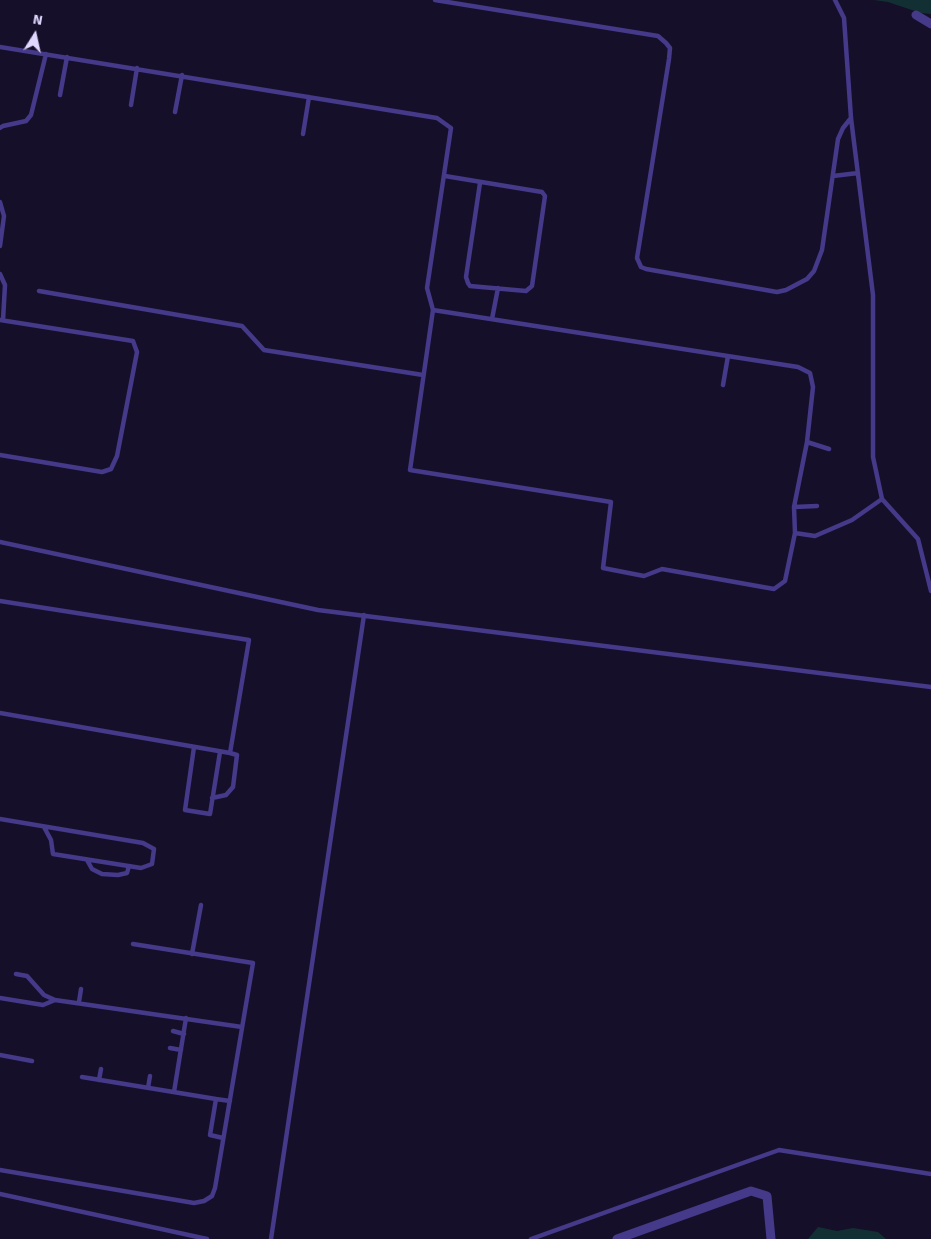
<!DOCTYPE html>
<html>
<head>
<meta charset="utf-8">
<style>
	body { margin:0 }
	#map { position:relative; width:931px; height:1239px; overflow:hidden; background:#160f29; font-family:Signika,sans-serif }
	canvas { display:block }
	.north { position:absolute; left:10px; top:10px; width:50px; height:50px; -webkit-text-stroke:4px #160f29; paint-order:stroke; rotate:10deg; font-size:14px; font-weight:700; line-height:20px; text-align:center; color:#e0d7ff }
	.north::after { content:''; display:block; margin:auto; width:18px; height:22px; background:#e0d7ff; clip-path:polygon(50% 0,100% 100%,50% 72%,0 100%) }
</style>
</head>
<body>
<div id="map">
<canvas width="931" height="1239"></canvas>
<div class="north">N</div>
</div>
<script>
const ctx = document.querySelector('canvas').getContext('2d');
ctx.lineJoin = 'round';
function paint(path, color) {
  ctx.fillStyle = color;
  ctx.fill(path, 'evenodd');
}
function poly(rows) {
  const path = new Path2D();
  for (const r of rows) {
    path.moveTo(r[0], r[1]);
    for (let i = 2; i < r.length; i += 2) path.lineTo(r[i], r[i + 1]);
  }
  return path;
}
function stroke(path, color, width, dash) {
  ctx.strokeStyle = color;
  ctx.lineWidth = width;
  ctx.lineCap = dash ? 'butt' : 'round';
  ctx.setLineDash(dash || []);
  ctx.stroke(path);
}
const green = poly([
	[874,0,931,0,931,14,921,13,888,2],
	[818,1227,837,1231,853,1228,878,1232,886,1239,808,1239]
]);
const service = poly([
	[435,0,658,36,666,43,670,48,669,59,637,258,641,267,646,269,777,292,786,290,807,279,814,271,822,250,838,139,843,128,851,118],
	[835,0,844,18,851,118,873,295,873,457,882,499,918,539,931,591],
	[0,47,437,118,451,128,427,288,433,310],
	[60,95,67,57],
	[131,105,137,68],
	[175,112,182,75],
	[0,128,3,126,26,121,31,115,46,54],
	[303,134,309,97],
	[445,176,542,192,545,196,532,286,526,291,470,286,468,283,466,277,480,183],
	[833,176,858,173],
	[0,202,4,216,0,246],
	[0,274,5,285,3,320],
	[39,291,242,326,264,350,423,375],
	[433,310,798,367,810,373,813,387,807,442,794,507,795,533,785,581,774,589,662,569,644,576,603,568,611,502,410,470,433,310],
	[492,319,498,288],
	[0,320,133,341,137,352,117,456,111,469,102,472,0,455],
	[723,385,728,356],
	[807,442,829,449],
	[794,507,817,506],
	[795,533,815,536,852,520,882,499],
	[0,542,318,610,931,687],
	[0,601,249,640,230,753,0,713],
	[194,747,185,810,210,814,220,752],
	[212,798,226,795,233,787,237,755,230,753],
	[0,819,143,843,154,849,152,864,141,868,53,854,51,840,44,827],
	[87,860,92,869,102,874,118,875,127,873,129,866],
	[192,954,201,905],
	[16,974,27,976,44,995,55,1000,242,1027],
	[0,998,43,1005,55,1000],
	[79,1002,81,989],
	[173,1031,184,1034],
	[170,1048,181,1050],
	[0,1055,32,1061],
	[82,1077,216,1099],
	[99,1080,101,1069],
	[148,1088,150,1076],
	[174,1092,186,1018],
	[223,1138,210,1135,216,1099,230,1101],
	[0,1170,194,1203,204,1201,212,1196,215,1188,253,963,133,944],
	[0,1194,207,1239],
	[271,1239,364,615],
	[531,1239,779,1150,931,1174]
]);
const minor = poly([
	[916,15,931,24],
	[617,1239,751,1191,767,1196,771,1239]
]);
paint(green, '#123033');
stroke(service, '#453989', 4.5);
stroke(minor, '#453989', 9);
</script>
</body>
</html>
